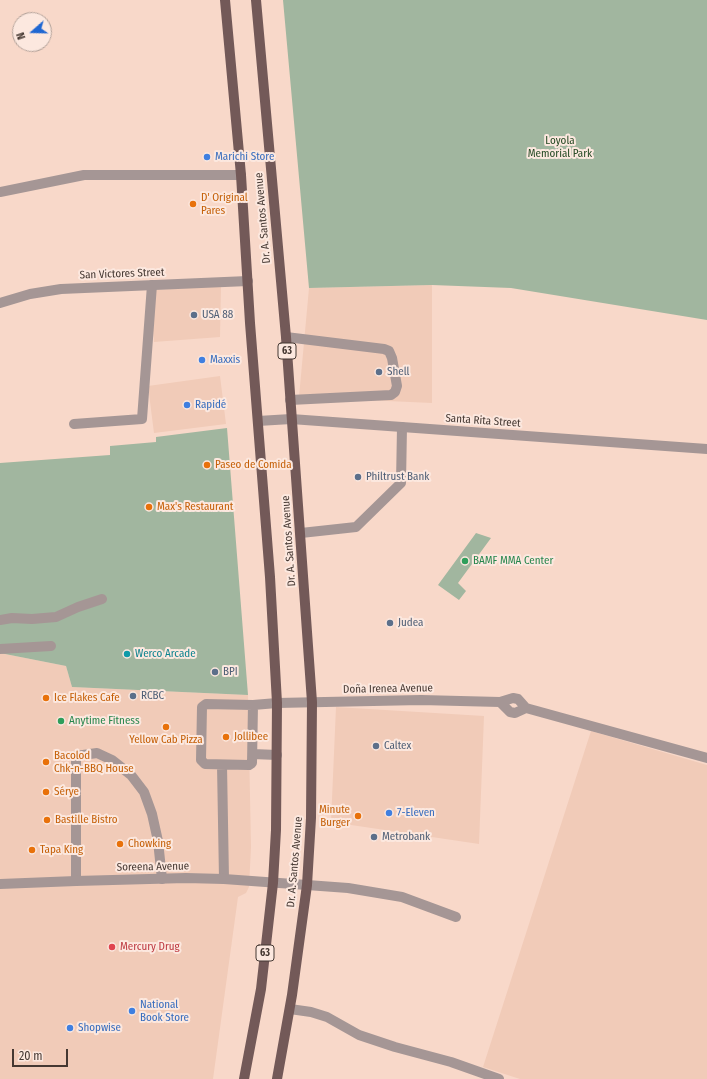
<!DOCTYPE html>
<html>
<head>
<meta charset="utf-8">
<style>
	body { margin:0 }
	#map { position:relative; width:707px; height:1079px; overflow:hidden; background:#f8d8c9; font-family:"Fira Sans Condensed",sans-serif }
	canvas { display:block }
	.north { position:absolute; left:12px; top:12px; width:40px; height:40px; box-sizing:border-box; background:#fce8df; border:1px solid #b3a29a; border-radius:50%; rotate:250deg; font-size:11px; font-weight:700; line-height:16px; text-align:center; color:#453832 }
	.north::after { content:''; display:block; margin:auto; width:14px; height:18px; background:#1f67d2; clip-path:polygon(50% 0,100% 100%,50% 72%,0 100%) }
	.scale { position:absolute; left:12px; top:1049px; width:56px; height:18px; box-sizing:border-box; border:2px solid #453832; border-top:0; padding-left:5px; font-size:12px; line-height:14px; white-space:nowrap; color:#453832; -webkit-text-stroke:3px #fce8df; paint-order:stroke }
</style>
</head>
<body>
<div id="map">
<canvas width="707" height="1079"></canvas>
<div class="north">N</div>
<div class="scale">20 m</div>
</div>
<script>
const ctx = document.querySelector('canvas').getContext('2d');
ctx.lineJoin = 'round';
function paint(path, color) {
  ctx.fillStyle = color;
  ctx.fill(path, 'evenodd');
}
function poly(rows) {
  const path = new Path2D();
  for (const r of rows) {
    path.moveTo(r[0], r[1]);
    for (let i = 2; i < r.length; i += 2) path.lineTo(r[i], r[i + 1]);
  }
  return path;
}
function stroke(path, color, width, dash) {
  ctx.strokeStyle = color;
  ctx.lineWidth = width;
  ctx.lineCap = dash ? 'butt' : 'round';
  ctx.setLineDash(dash || []);
  ctx.stroke(path);
}
function drawText(font, color, halo, rows, align = 'center') {
  ctx.font = font + ' "Fira Sans Condensed",sans-serif';
  ctx.lineWidth = 4;
  ctx.setLineDash([]);
  ctx.textBaseline = 'middle';
  ctx.strokeStyle = halo;
  ctx.fillStyle = color;
  for (const [text, x, y, turn = 0] of rows) {
    ctx.save();
    ctx.translate(x, y);
    ctx.rotate((+turn || 0) * Math.PI / 180);
    ctx.textAlign = isNaN(turn) ? turn : align;
    if (halo) ctx.strokeText(text, 0, 0);
    ctx.fillText(text, 0, 0);
    ctx.restore();
  }
}
const built = poly([
	[432,285,432,403,299,397,309,288],
	[221,286,220,337,154,342,152,319,153,290],
	[220,376,226,424,154,433,148,386],
	[0,653,66,666,72,687,248,695,251,847,249,887,246,893,238,897,213,1079,0,1079],
	[336,707,484,716,479,844,331,822],
	[591,731,707,765,707,1079,520,1079,483,1067]
]);
const green = poly([
	[283,0,707,0,707,320,511,288,432,285,309,288],
	[227,428,248,695,72,687,66,666,0,653,0,463,110,455,110,446,156,442,156,437],
	[476,533,491,538,458,583,466,591,459,600,438,585]
]);
const lane = poly([
	[0,192,84,175,241,175],
	[286,337,384,349,389,351,392,358,397,386,395,392,391,395,290,400],
	[74,424,142,419,152,285],
	[301,533,356,527,401,483,402,427],
	[0,620,12,618,32,619,56,617,78,607,102,599],
	[0,649,51,646],
	[253,705,252,763,249,765,205,764,201,760,202,707,206,704,253,705,277,703],
	[253,754,277,755],
	[222,765,224,879],
	[76,881,76,756,97,753,112,760,131,775,144,792,152,814,158,841,162,879],
	[307,885,348,888,402,897,456,917],
	[290,1009,311,1012,327,1017,359,1035,395,1047,451,1062,499,1079]
]);
const street = poly([
	[0,303,30,294,61,289,248,281],
	[258,421,291,419,707,449],
	[500,702,510,712,515,713,526,708],
	[277,703,421,700,500,702,513,698,518,699,526,708,707,758],
	[0,884,76,881,186,878,224,879,307,885]
]);
const primary = poly([
	[225,0,241,175,250,323,270,577,277,703,276,830,273,883,261,989,244,1079],
	[256,0,286,337,312,702,311,818,307,885,292,995,277,1079]
]);
const markers = [
	[207,157,4,"#3f7fe0"],
	[193,204,4,"#e8710a"],
	[194,315,4,"#5c6f8a"],
	[202,360,4,"#3f7fe0"],
	[379,372,4,"#5c6f8a"],
	[187,405,4,"#3f7fe0"],
	[207,465,4,"#e8710a"],
	[358,477,4,"#5c6f8a"],
	[149,507,4,"#e8710a"],
	[465,561,4,"#2e9e5b"],
	[390,623,4,"#5c6f8a"],
	[127,654,4,"#0f9aa8"],
	[215,672,4,"#5c6f8a"],
	[133,696,4,"#5c6f8a"],
	[46,698,4,"#e8710a"],
	[61,721,4,"#2e9e5b"],
	[166,727,4,"#e8710a"],
	[226,737,4,"#e8710a"],
	[376,746,4,"#5c6f8a"],
	[46,762,4,"#e8710a"],
	[46,792,4,"#e8710a"],
	[389,813,4,"#3f7fe0"],
	[358,816,4,"#e8710a"],
	[47,820,4,"#e8710a"],
	[374,837,4,"#5c6f8a"],
	[120,844,4,"#e8710a"],
	[32,850,4,"#e8710a"],
	[112,947,4,"#e0444e"],
	[132,1011,4,"#3f7fe0"],
	[70,1028,4,"#3f7fe0"]
];
const shields = [
	[287,351,18],
	[265,953,18]
];
const shieldNames = [
	["63",287,351],
	["63",265,953]
];
const parkNames = [
	["Loyola",560,141],
	["Memorial Park",560,154]
];
const shopNames = [
	["Marichi Store",215,157],
	["Maxxis",210,360],
	["Rapidé",195,405],
	["7-Eleven",397,813],
	["National",140,1005],
	["Book Store",140,1018],
	["Shopwise",78,1028]
];
const foodNames = [
	["D' Original",201,198],
	["Pares",201,211],
	["Paseo de Comida",215,465],
	["Max's Restaurant",157,507],
	["Ice Flakes Cafe",54,698],
	["Jollibee",234,737],
	["Yellow Cab Pizza",166,740,"center"],
	["Bacolod",54,756],
	["Chk-n-BBQ House",54,769],
	["Sérye",54,792],
	["Minute",350,810,"right"],
	["Burger",350,823,"right"],
	["Bastille Bistro",55,820],
	["Chowking",128,844],
	["Tapa King",40,850]
];
const streetNames = [
	["Dr. A. Santos Avenue",263,218,-95],
	["San Victores Street",122,274,-2],
	["Santa Rita Street",483,421,4],
	["Dr. A. Santos Avenue",289,541,-94],
	["Doña Irenea Avenue",388,689,-1],
	["Dr. A. Santos Avenue",295,862,-85],
	["Soreena Avenue",153,867,-1]
];
const serviceNames = [
	["USA 88",202,315],
	["Shell",387,372],
	["Philtrust Bank",366,477],
	["Judea",398,623],
	["BPI",223,672],
	["RCBC",141,696],
	["Caltex",384,746],
	["Metrobank",382,837]
];
const leisureNames = [
	["BAMF MMA Center",473,561],
	["Anytime Fitness",69,721]
];
const cultureNames = [
	["Werco Arcade",135,654]
];
const healthNames = [
	["Mercury Drug",120,947]
];
paint(built, '#f1cbb8');
paint(green, '#a1b69f');
stroke(lane, '#a59695', 10);
stroke(street, '#a59695', 10);
stroke(primary, '#735958', 10);
for (const [x, y, r, color] of markers) {
  const dot = new Path2D();
  dot.arc(x, y, r, 0, 2 * Math.PI);
  ctx.fillStyle = color;
  ctx.fill(dot);
  stroke(dot, '#fce8df', 1.5);
}
for (const [x, y, w] of shields) {
  const box = new Path2D();
  box.roundRect(x - w / 2, y - 8, w, 16, 3);
  ctx.fillStyle = '#fce8df';
  ctx.fill(box);
  stroke(box, '#453832', 1);
}
drawText('bold 10px', '#453832', null, shieldNames);
drawText('11px', '#244923', '#fce8df', parkNames);
drawText('11px', '#366cbe', '#fce8df', shopNames, 'left');
drawText('11px', '#c56008', '#fce8df', foodNames, 'left');
drawText('11px', '#453832', '#fce8df', streetNames);
drawText('11px', '#4e5e75', '#fce8df', serviceNames, 'left');
drawText('11px', '#27864d', '#fce8df', leisureNames, 'left');
drawText('11px', '#0d838f', '#fce8df', cultureNames, 'left');
drawText('11px', '#be3a42', '#fce8df', healthNames, 'left');
</script>
</body>
</html>
